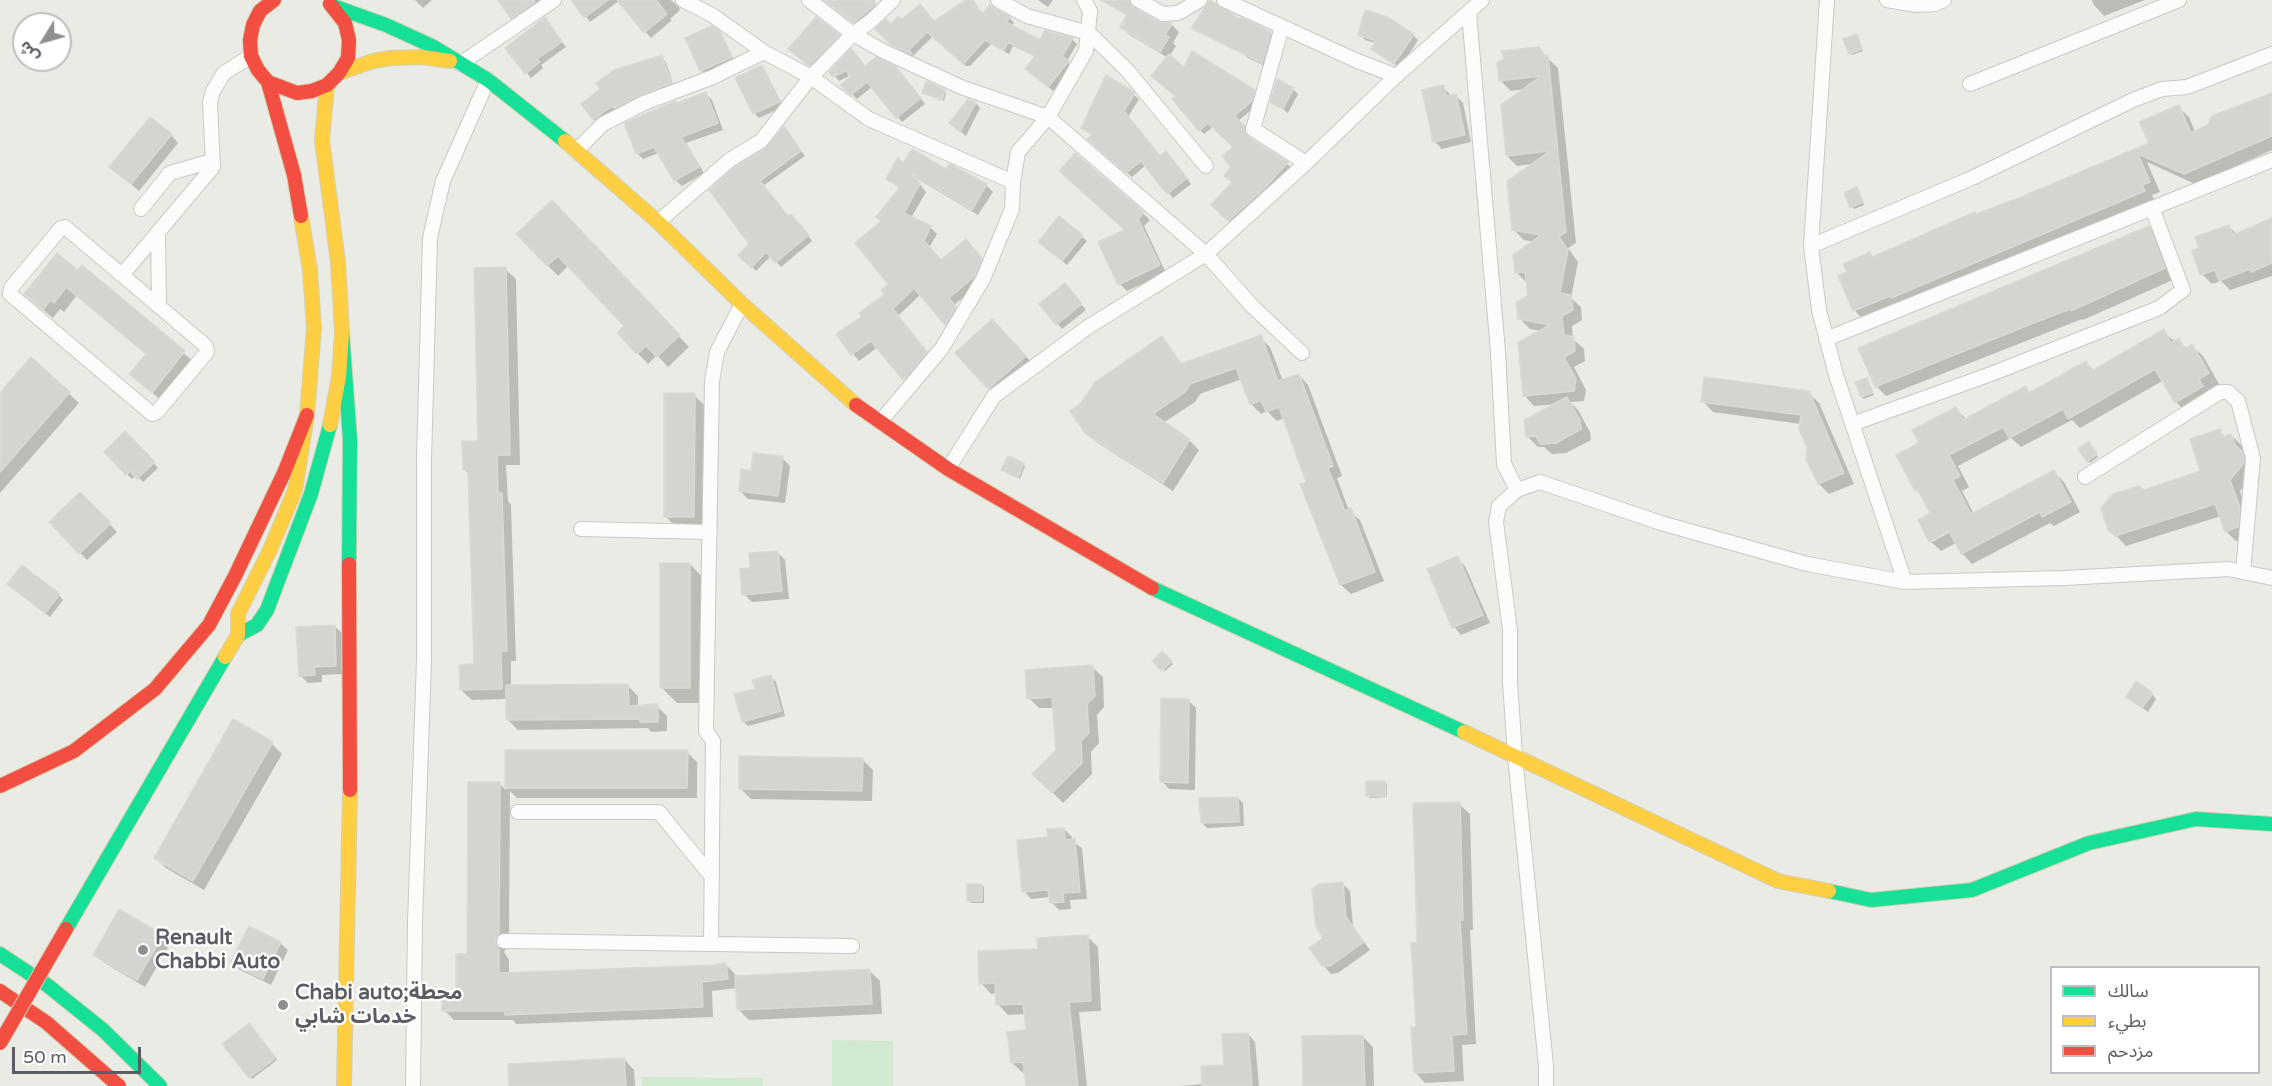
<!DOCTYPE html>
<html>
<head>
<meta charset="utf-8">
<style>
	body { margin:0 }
	#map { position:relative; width:2272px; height:1086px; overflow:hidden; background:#ebebe5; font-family:"Varela Round","Noto Sans Arabic",sans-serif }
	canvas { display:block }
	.legend { position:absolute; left:2050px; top:966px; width:210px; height:108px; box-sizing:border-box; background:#fff; border:2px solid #bdbfc1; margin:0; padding:8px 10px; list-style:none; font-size:18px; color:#5a5e64 }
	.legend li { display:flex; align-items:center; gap:12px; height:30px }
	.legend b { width:30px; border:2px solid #bdbfc1 }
	.north { position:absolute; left:12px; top:12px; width:60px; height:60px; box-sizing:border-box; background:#fff; border:2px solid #bdbfc1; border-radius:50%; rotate:233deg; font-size:16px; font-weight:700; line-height:24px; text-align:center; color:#5a5e64 }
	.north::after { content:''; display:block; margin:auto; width:21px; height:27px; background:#8d8f91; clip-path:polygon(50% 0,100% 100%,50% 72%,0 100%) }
	.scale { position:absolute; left:12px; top:1047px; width:129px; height:27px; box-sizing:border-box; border:3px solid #5a5e64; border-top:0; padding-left:8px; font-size:18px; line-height:21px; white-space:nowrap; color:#5a5e64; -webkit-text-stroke:4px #fff; paint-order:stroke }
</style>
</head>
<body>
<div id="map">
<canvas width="2272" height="1086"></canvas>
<ul class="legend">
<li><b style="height:8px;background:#16e098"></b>سالك</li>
<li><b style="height:8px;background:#ffcf43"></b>بطيء</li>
<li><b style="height:8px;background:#f24e42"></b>مزدحم</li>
</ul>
<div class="north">ش</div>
<div class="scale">50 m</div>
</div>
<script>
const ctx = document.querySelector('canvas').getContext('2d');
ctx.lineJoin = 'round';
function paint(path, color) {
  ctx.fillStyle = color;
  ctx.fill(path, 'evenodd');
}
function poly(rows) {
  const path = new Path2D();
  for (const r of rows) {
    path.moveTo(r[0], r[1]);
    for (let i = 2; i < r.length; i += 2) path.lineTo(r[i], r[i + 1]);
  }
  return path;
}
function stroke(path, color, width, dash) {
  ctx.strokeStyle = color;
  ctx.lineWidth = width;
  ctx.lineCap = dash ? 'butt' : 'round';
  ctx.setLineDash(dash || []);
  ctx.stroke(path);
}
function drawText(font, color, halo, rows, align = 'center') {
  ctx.font = font + ' "Varela Round","Noto Sans Arabic",sans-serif';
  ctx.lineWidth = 4.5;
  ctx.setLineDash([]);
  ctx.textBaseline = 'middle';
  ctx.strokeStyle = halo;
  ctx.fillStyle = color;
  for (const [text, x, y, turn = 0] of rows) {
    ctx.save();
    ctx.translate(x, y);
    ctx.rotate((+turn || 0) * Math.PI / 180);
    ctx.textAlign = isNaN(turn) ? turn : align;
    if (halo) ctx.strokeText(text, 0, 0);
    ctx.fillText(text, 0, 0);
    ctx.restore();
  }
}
const green = poly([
	[832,1040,893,1041,893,1086,832,1086],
	[642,1077,763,1078,763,1086,642,1086]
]);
const shadow = poly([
	[415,0,432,0,423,8],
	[500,0,551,0,517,23],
	[573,0,671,0,679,7,680,10,670,19,672,20,651,38,619,1,590,22],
	[824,0,873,0,881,11,860,28],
	[968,0,975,4,983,15,991,7,1010,18,1014,23,1012,26,1040,42,1046,32,1072,39,1077,44,1067,61,1072,67,1053,91,1032,73,1036,57,1013,46,1009,54,991,44,970,66,966,66,933,36,913,56,898,49,877,29,902,21,935,22],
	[1038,0,1053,0,1048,7],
	[1115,0,1130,0,1137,7,1137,11,1158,23,1171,24,1179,32,1173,43,1176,46,1169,57,1185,69,1254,91,1259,96,1255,107,1238,121,1248,132,1248,137,1291,167,1234,225,1213,205,1233,183,1235,147,1214,126,1204,134,1200,130,1177,96,1168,58,1130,35,1122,27,1128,17,1112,5],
	[2092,0,2145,0,2104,16,2094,5],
	[545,19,566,47,541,65,543,68,531,78,507,48],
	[1240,22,1270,33,1277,39,1269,68,1248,58,1242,52],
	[719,33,724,38,735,62,706,75,701,70],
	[1360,35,1413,35,1418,40,1400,68,1373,49,1376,43,1365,40],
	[839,36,843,41,815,70,794,54],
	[1856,36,1863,51,1852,55,1850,53],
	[1538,49,1558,68,1576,243,1568,248,1578,262,1571,298,1581,307,1582,320,1572,326,1573,339,1584,349,1585,361,1574,367,1586,390,1584,401,1570,402,1578,410,1590,432,1591,440,1566,453,1552,454,1544,447,1538,447,1528,437,1559,404,1534,406,1524,395,1542,331,1530,329,1519,318,1529,297,1528,284,1517,273,1535,242,1524,240,1513,229,1533,164,1517,166,1507,156,1526,89,1511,91,1500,80],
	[662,57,666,62,674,88,599,123,594,119],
	[762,67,766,72,783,107,759,118,754,113],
	[866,67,900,73,925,104,902,122,873,86,857,99,842,85,852,78,851,75,839,81,831,72],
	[1443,87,1451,96,1455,95,1463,103,1471,142,1442,149,1434,141],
	[1293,89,1298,94,1288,113,1272,102],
	[944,91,946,93,944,101,924,93],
	[706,94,712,100,723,130,686,143,704,173,682,186,675,180,659,153,643,159,637,153,678,105],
	[1134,95,1139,99,1128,117,1161,158,1171,158,1191,184,1173,198,1146,165,1132,177,1094,144,1093,135,1083,128],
	[2272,95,2272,150,2195,184,2147,162,2160,192,2152,195,2155,202,1865,321,1855,311,1840,276,1849,273,1870,254,1874,258,2151,144,2178,107,2189,117,2195,132],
	[968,101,976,103,980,108,966,136,956,128],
	[788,133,805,156,763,186,789,218,796,220,812,241,781,267,771,256,756,271,740,255,751,245,711,190],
	[171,135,178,143,139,191,111,167],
	[904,165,947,171,950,166,986,185,993,192,978,215,913,176,926,192,911,218,930,227,937,234,929,248,942,262,972,247,988,265,980,284,954,305,961,314,952,330,921,294,898,316,933,359,910,385,878,347,859,361,838,335,863,317,887,294,890,284,883,222,900,189,887,178],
	[1857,189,1864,205,1854,209,1852,207],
	[562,213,689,347,668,367,657,355,648,364,619,333,626,326,569,265,558,276,518,234],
	[1143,213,1150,220,1144,226,1166,273,1127,291,1120,284,1127,231],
	[1059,218,1087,241,1067,265,1045,247],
	[2272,220,2272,276,2230,290,2221,281,2212,284,2202,274,2201,249,2229,226,2237,235],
	[2149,227,2159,238,2175,279,2083,320,2082,319,1886,396,1876,386],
	[82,267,194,362,162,401,141,383,147,355,77,295,64,312,60,309,53,318,35,303],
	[505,269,516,279,520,465,506,465,508,501,511,505,516,661,511,661,511,687,628,686,638,696,638,707,657,706,667,716,667,731,651,732,648,728,518,730,508,720,507,699,472,700,461,690,476,666,470,475,464,469,480,442],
	[1069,290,1086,310,1062,329,1041,304],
	[999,328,1033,364,997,396,957,353],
	[2163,331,2175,342,2179,340,2187,349,2192,346,2203,356,2219,384,2209,390,2213,397,2186,412,2176,402,2164,380,2080,428,2072,420,2021,447,2011,438,1958,466,1969,487,1962,491,1974,514,2054,472,2064,482,2080,512,2054,526,2050,523,1972,564,1962,553,1956,543,1941,551,1930,541,1932,514,1924,498,1916,490,1921,443,1956,409,1966,419,2025,388,2031,394,2086,362,2094,371],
	[1954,526,1956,529,1932,542,1932,538],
	[1260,337,1270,347,1283,381,1299,375,1308,385,1342,476,1337,478,1349,511,1360,520,1384,581,1351,594,1341,585,1302,485,1308,483,1284,418,1277,421,1267,411,1261,414,1251,404,1242,379,1200,394,1195,402,1163,423,1189,440,1199,450,1173,491,1098,443,1087,433,1161,338,1183,365],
	[31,359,79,403,0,493,0,395],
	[1867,380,1874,395,1864,399,1862,397],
	[1808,392,1819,403,1854,484,1829,494,1819,484,1801,424,1713,412,1703,401],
	[694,395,710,411,709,532,681,532,665,516],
	[2219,431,2225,437,2231,435,2242,446,2245,457,2252,464,2253,475,2240,491,2249,520,2248,538,2236,541,2226,531,2221,516,2126,546,2110,529,2144,491,2202,472],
	[125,433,158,468,143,482,136,475,132,479,106,452],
	[2090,445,2098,457,2090,463,2088,461],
	[782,458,790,466,785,503,748,499,740,491,753,472],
	[1023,464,1025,466,1020,479,1005,472],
	[80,494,117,532,87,560,51,522],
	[777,552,785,560,789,599,752,602,744,594,752,569],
	[1457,558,1465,566,1490,623,1461,635,1454,627,1429,570],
	[690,564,705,580,705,703,677,703,661,687],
	[14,589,59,595,63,600,50,617],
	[335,627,343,634,343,674,322,675,322,682,308,683,300,675],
	[1162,653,1173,664,1165,671,1155,661],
	[1092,667,1103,677,1104,707,1097,715,1099,743,1091,752,1092,774,1063,803,1034,774,1057,751,1054,708,1039,708,1029,698],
	[771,677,776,682,785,716,748,726,743,721,757,690],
	[2152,694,2156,699,2148,712,2132,701],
	[1188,700,1196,708,1195,790,1169,789,1162,781],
	[272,744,282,754,204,890,166,868,155,858],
	[506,752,687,752,697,762,697,798,517,798,510,791,509,944,504,952,509,960,509,974,713,967,725,964,735,974,736,977,870,971,880,981,882,1014,749,1020,739,1010,737,988,712,991,713,1017,516,1024,513,1020,454,1020,444,1010,457,996,469,956,499,783,506,790],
	[862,759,873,770,872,801,751,799,741,789],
	[1385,782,1387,784,1387,797,1370,798,1368,796],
	[1238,798,1243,803,1244,826,1207,828,1202,823],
	[1459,804,1470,814,1473,930,1470,930,1476,1044,1462,1045,1464,1081,1425,1083,1415,1072,1418,944],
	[1064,829,1072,837,1072,841,1082,848,1087,899,1070,900,1071,909,1059,910,1051,902,1051,897,1031,899,1024,891,1049,838],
	[1342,883,1350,891,1353,927,1370,950,1338,973,1331,974,1323,965,1326,938],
	[982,885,984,887,984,903,971,903,969,901],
	[162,936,170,944,145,987,103,962,95,954],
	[1088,937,1098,947,1101,1011,1079,1012,1087,1086,1027,1086,1026,1073,1023,1073,1012,1063,1027,1032,1026,1014,1008,1015,998,1004,997,993,991,994,981,983,1039,951],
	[280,943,288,950,271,985,240,970,232,963],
	[251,1027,277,1060,252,1079,224,1044],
	[1248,1034,1255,1042,1259,1086,1179,1086,1203,1084,1226,1066],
	[1362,1036,1373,1047,1374,1086,1305,1086],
	[624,1059,634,1070,635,1086,510,1086]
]);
const building = poly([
	[498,0,533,0,535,2,511,19,498,0],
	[571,0,608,0,584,18,571,0],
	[617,0,656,0,667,14,644,33,617,0],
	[824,0,873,0,876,4,853,23,824,0],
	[966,0,973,0,982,14,990,5,1011,17,1006,22,1040,40,1045,30,1073,38,1062,56,1069,61,1048,87,1025,69,1035,56,1008,42,1004,50,985,40,963,64,927,32,909,50,912,54,891,45,875,29,886,19,891,24,898,16,902,19,920,4,934,21,966,0],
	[1101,0,1129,0,1134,8,1159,22,1172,23,1165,35,1169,37,1160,52,1120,27,1127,15,1101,0],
	[1210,0,1240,19,1241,17,1271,32,1262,63,1191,28,1210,0],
	[1365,10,1387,17,1414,34,1394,64,1371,49,1376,41,1358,35,1365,10],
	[545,17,562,42,537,59,540,62,525,74,505,48,545,17],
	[816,17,840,35,809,66,788,49,816,17],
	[712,26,720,31,732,57,700,71,685,38,712,26],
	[1857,34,1862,49,1849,54,1843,39,1857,34],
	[1539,47,1544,55,1548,56,1566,232,1559,237,1568,250,1560,293,1571,295,1573,310,1562,316,1564,335,1574,337,1575,351,1564,357,1576,379,1574,391,1523,396,1518,342,1550,325,1518,319,1516,302,1528,296,1525,272,1515,273,1513,255,1541,235,1512,230,1507,181,1550,151,1506,156,1501,105,1541,76,1499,81,1497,63,1504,59,1501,51,1539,47],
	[851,48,865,66,876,57,895,66,921,98,896,118,867,82,851,95,840,85,850,77,846,70,833,77,829,72,851,48],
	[1192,51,1255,90,1251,102,1234,116,1245,126,1244,131,1248,137,1288,162,1267,186,1228,221,1211,205,1232,182,1224,176,1231,167,1222,156,1233,147,1208,123,1199,131,1172,99,1175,96,1151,76,1169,54,1184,67,1192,51],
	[662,55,671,83,641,95,614,108,612,106,593,120,581,104,600,89,596,83,614,70,662,55],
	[762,65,779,102,753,114,735,78,762,65],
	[1106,75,1135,93,1124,111,1160,156,1166,151,1187,178,1167,194,1141,161,1126,173,1087,139,1092,134,1081,128,1106,75],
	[1277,79,1294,88,1283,109,1270,102,1277,79],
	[926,81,945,90,942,100,922,93,926,81],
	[1444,85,1446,96,1456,94,1465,135,1433,142,1422,90,1444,85],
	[706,92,718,123,681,137,699,167,674,181,654,147,636,154,624,123,676,101,677,103,706,92],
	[2272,93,2272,136,2184,174,2138,154,2150,182,2142,185,2145,191,1891,298,1890,296,1853,311,1838,276,1847,272,1843,264,1870,252,1872,257,1975,212,1976,214,2019,198,2149,143,2139,122,2179,105,2191,133,2208,125,2212,116,2272,93],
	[968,99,976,102,960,132,949,123,968,99],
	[150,117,172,134,131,184,109,167,150,117],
	[784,126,801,151,760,181,788,216,791,214,809,235,775,263,766,252,751,268,738,255,749,244,709,190,736,166,766,148,784,126],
	[912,149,946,169,950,164,987,184,972,210,911,173,920,184,904,213,931,226,924,241,941,260,966,239,982,258,974,277,949,298,956,307,945,325,914,288,893,309,927,352,903,380,871,341,851,355,836,334,861,317,859,313,885,294,881,290,888,284,855,243,881,221,876,217,900,187,886,179,898,157,903,163,912,149],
	[1075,153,1144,212,1138,219,1160,265,1118,285,1098,242,1125,230,1059,171,1075,153],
	[1857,187,1863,202,1850,208,1844,193,1857,187],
	[552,200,680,335,657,357,646,346,637,354,617,333,624,326,558,256,547,266,516,234,552,200],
	[1059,216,1083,235,1062,261,1038,242,1059,216],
	[2272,218,2272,263,2251,272,2250,269,2219,281,2215,270,2200,275,2192,251,2199,248,2195,237,2229,225,2233,235,2272,218],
	[2149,226,2165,268,2071,311,2070,309,2031,324,1875,387,1858,348,2149,226],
	[57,253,78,270,82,265,185,351,152,393,129,374,146,354,66,287,54,303,50,300,43,310,24,294,57,253],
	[506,267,510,455,497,455,498,493,502,493,507,651,501,651,502,689,460,690,459,665,474,664,468,470,463,470,462,441,478,441,474,268,506,267],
	[1065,283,1082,304,1056,325,1039,304,1065,283],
	[992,319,1026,356,988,389,955,353,992,319],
	[2164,329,2171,343,2179,338,2185,349,2192,344,2209,373,2199,379,2203,386,2175,403,2155,369,2068,419,2063,409,2009,438,2003,427,1949,455,1960,476,1953,480,1971,514,2054,470,2071,502,2042,517,2040,512,1961,554,1949,531,1929,542,1918,520,1930,513,1918,490,1915,491,1896,455,1919,443,1912,430,1956,407,1963,420,2026,386,2029,393,2086,361,2092,371,2164,329],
	[1261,335,1278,381,1299,374,1333,466,1328,468,1345,511,1351,508,1375,572,1340,585,1300,484,1306,482,1279,407,1266,412,1261,400,1250,405,1236,368,1190,384,1185,392,1153,414,1190,439,1163,483,1086,434,1070,411,1081,403,1095,382,1162,336,1181,364,1261,335],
	[31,357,70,392,0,472,0,393,31,357],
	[1704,377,1809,391,1844,473,1818,484,1806,459,1807,448,1799,429,1801,415,1701,402,1704,377],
	[1867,378,1873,393,1861,397,1855,382,1867,378],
	[664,393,695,393,694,517,664,517,664,393],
	[1567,397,1580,420,1581,429,1556,443,1540,444,1536,436,1526,437,1524,420,1567,397],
	[2220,429,2222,437,2231,434,2236,446,2242,451,2244,459,2243,464,2230,480,2240,508,2238,527,2225,532,2215,504,2115,536,2108,530,2101,508,2113,494,2139,486,2144,490,2200,471,2190,439,2220,429],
	[125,431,155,462,137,479,130,471,126,475,104,452,125,431],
	[2089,441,2097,454,2087,462,2078,449,2089,441],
	[753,453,783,456,778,496,739,491,741,469,751,471,753,453],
	[1008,456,1024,463,1018,478,1001,470,1008,456],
	[80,492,111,523,79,554,49,522,80,492],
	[778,551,782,591,742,595,740,569,750,568,749,553,778,551],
	[1458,556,1483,615,1452,628,1427,569,1458,556],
	[660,563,690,563,690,688,660,688,660,563],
	[22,565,60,594,45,613,7,584,22,565],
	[335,625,336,666,314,667,315,675,299,676,296,627,335,625],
	[1162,651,1172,661,1162,671,1152,661,1162,651],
	[1093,665,1095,696,1087,704,1089,733,1081,741,1082,763,1052,793,1032,774,1056,750,1052,697,1027,699,1025,670,1093,665],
	[771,675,781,711,742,722,734,694,755,689,752,680,771,675],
	[2136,681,2153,693,2142,708,2126,697,2136,681],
	[628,684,629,706,658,704,658,722,640,722,640,719,506,720,506,685,628,684],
	[1161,698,1189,699,1188,783,1160,782,1161,698],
	[233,719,273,742,193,881,154,858,233,719],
	[505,750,688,750,687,788,505,788,505,750],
	[739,756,863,758,862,791,739,789,739,756],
	[1366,781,1385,781,1386,796,1366,796,1366,781],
	[468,782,500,782,499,933,495,941,499,949,499,973,713,965,726,963,728,979,702,982,703,1007,505,1015,505,1011,442,1011,442,994,456,994,456,954,467,954,468,782],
	[1238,797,1239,822,1201,823,1199,798,1238,797],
	[1460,802,1463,920,1460,920,1467,1034,1452,1035,1454,1071,1414,1073,1411,1027,1416,1027,1411,943,1417,943,1413,803,1460,802],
	[1064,828,1065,840,1075,839,1080,892,1063,893,1064,902,1050,903,1048,890,1022,892,1017,840,1048,837,1047,829,1064,828],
	[1343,882,1346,917,1364,942,1330,966,1322,966,1309,948,1323,938,1316,927,1312,889,1319,884,1343,882],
	[967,884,982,884,982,901,967,901,967,884],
	[119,909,163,935,137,980,93,955,119,909],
	[249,926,281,942,263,979,230,963,249,926],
	[1088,935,1091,1001,1069,1002,1078,1086,1026,1086,1023,1062,1011,1063,1007,1032,1026,1030,1023,1004,996,1005,995,983,979,984,978,951,1038,949,1037,938,1088,935],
	[870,969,872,1004,737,1010,735,976,870,969],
	[249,1023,276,1058,249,1078,222,1044,249,1023],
	[1248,1033,1252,1086,1202,1086,1201,1066,1224,1065,1222,1034,1248,1033],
	[1363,1035,1365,1086,1303,1086,1302,1036,1363,1035],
	[624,1058,626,1086,509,1086,508,1064,624,1058]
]);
const street = poly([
	[683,0,712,15,764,52,811,77,869,119,1013,182],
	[809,0,853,34,883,51,961,87,1048,117,1206,254,1252,306,1302,353],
	[998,0,1027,16,1089,33,1127,70,1206,166],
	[1138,0,1163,14,1178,13,1200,0],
	[1224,0,1355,60,1396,76],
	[1827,0,1811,246,1819,310,1836,375,1905,582],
	[1887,0,1916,5,1935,4,1944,0],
	[1469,13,1498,352,1504,464,1517,490],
	[1282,27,1253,129,1306,163],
	[460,64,554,0],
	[1970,84,2179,0],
	[577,150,603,124,644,103,713,77,764,52],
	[141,209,170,173,212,161],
	[658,222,731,159,761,141,811,77,853,34,871,21,893,0],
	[65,227,206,346,207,352,157,412,152,414,10,294,11,288,61,228,65,227],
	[158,233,159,306],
	[1811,246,1972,178,2133,100,2162,89,2187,87,2272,54],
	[122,275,213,167,210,102,213,91,224,73,251,56],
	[1826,339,2272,160],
	[880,422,942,348,983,279,1012,209,1013,182,1018,152,1048,117,1086,51,1090,11,1084,0],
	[1852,424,1991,374,2159,308,2183,290,2152,208],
	[948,469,994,396,1088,327,1206,254,1306,163,1396,76,1482,0],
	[2085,477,2220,392,2228,392,2238,401,2253,458,2243,572],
	[581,529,710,532],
	[518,812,659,812,712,877],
	[504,941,852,946],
	[711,944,713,741,706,731,712,381,717,352,742,304],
	[413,1086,415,923,424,659,424,461,430,238,443,181,488,80],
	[1546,1086,1546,1066,1515,756,1510,682,1510,630,1496,522,1499,506,1517,490,1540,482,1661,523,1807,564,1905,582,2065,578,2228,569,2272,578]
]);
const fast = poly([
	[333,6,386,25,432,46,488,80,565,141],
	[342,332,350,439,349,564],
	[1152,588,1464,732],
	[238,635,257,625,267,610,311,494,330,425],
	[1829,891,1871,900,1972,890,2089,843,2196,819,2272,824],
	[66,929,225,657],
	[0,954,47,985,103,1030,160,1086]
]);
const slow = poly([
	[339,73,373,61,391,58,422,57,450,61],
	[327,85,322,140,338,262,342,332,339,377,330,425],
	[565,141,658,222,742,304,856,405],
	[225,657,238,635,238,614,270,550,295,490,307,415,314,328,310,270,301,216],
	[1464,732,1778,881,1829,891],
	[344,1086,350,790]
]);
const jam = poly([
	[274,0,260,11,253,25,250,40,251,56,258,70,268,82,297,93,312,91,327,85,339,73,348,58,349,40,345,23,330,4],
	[268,82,294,175,301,216],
	[856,405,948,469,1152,588],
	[349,564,350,790],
	[0,786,74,751,155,689,209,625,235,576,284,473,307,415],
	[0,991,47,1023,119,1086]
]);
const jamBridge = poly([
	[0,1043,66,929]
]);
const markers = [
	[143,950,6,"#8d8f91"],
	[283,1005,6,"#8d8f91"]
];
const poiNames = [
	["Renault",155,938],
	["Chabbi Auto",155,962],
	["Chabi auto;محطة",295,993],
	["خدمات شابي",295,1017]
];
paint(green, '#d1e9d1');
paint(shadow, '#0003');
paint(building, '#d4d4d0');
stroke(building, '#dad9d4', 1.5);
stroke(street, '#c8c9c7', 16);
stroke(fast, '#d4cfb1', 16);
stroke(slow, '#d4cfb1', 16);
stroke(jam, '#d4cfb1', 16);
stroke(street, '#fcfcfb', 14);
stroke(fast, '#16e098', 14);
stroke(slow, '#ffcf43', 14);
stroke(jam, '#f24e42', 14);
stroke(jamBridge, '#d4cfb1', 16, []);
stroke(jamBridge, '#f24e42', 14);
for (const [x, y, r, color] of markers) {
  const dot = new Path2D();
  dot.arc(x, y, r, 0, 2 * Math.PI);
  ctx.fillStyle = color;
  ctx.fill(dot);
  stroke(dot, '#fff', 2);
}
drawText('bold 21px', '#5a5e64', '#fff', poiNames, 'left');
</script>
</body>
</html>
